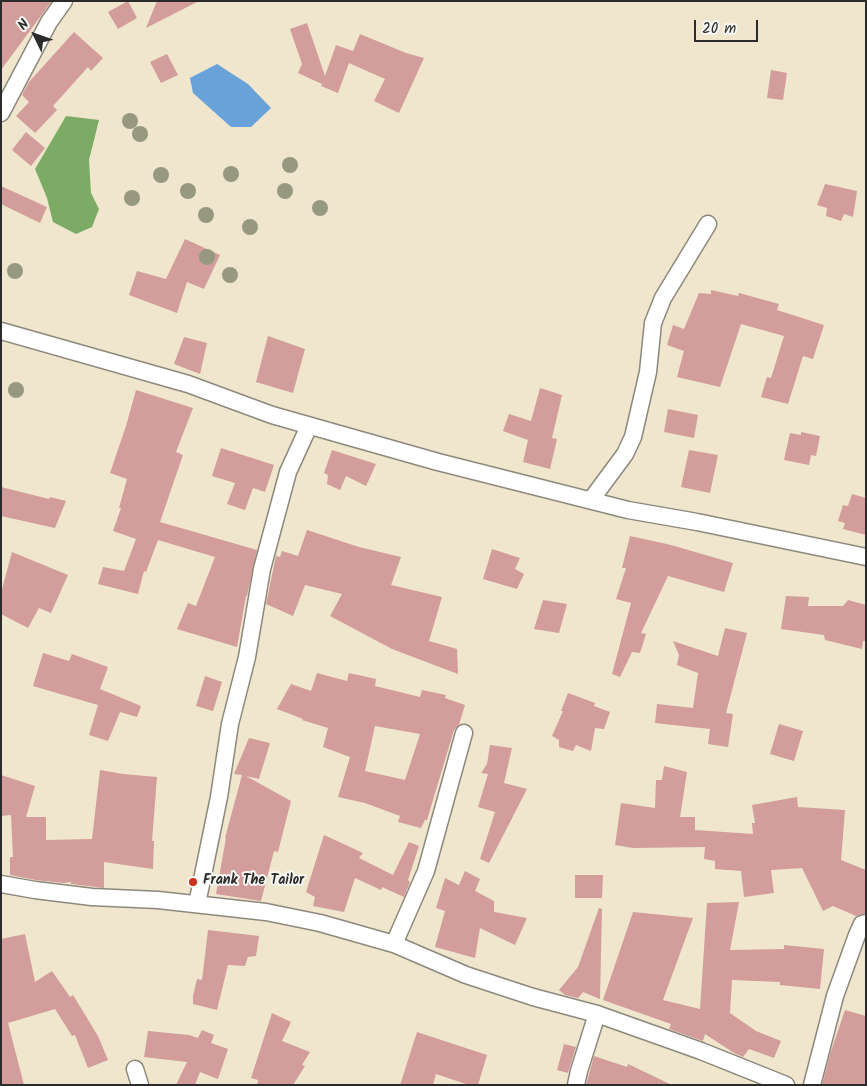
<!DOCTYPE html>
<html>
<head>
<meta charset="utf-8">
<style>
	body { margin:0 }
	#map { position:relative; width:867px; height:1086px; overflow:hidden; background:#efe6cd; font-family:Kalam,sans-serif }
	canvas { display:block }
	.frame { position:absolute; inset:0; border:2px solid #2b2b2b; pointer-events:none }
	.north { position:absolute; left:10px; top:10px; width:50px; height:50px; -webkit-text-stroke:4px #f6f6f2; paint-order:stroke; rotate:312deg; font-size:14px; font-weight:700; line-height:20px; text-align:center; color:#2b2b2b }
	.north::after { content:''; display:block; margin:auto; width:18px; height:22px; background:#2b2b2b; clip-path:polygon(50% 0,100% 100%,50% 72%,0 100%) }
	.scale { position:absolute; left:694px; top:20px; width:64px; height:22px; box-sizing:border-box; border:2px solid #2b2b2b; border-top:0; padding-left:6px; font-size:15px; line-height:18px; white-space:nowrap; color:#2b2b2b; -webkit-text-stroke:4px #f6f6f2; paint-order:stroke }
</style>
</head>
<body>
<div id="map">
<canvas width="867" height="1086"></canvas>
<div class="frame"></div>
<div class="north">N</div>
<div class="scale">20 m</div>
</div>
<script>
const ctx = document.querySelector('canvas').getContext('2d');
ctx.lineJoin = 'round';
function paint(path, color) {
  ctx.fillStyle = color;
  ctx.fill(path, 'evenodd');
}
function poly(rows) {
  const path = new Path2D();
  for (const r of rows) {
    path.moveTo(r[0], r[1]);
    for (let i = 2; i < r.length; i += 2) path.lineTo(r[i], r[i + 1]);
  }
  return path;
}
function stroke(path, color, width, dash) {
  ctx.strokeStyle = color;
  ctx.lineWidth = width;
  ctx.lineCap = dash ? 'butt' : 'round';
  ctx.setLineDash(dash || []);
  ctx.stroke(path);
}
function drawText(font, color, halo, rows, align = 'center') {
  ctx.font = font + ' Kalam,sans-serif';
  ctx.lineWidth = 4;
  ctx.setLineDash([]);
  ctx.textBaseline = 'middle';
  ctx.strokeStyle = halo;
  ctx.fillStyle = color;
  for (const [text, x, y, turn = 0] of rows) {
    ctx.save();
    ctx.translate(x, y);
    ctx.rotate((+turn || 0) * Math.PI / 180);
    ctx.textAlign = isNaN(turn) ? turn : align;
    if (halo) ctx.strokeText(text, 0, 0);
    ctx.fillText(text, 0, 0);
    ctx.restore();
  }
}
const forest = poly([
	[66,116,99,120,89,160,91,193,99,209,92,227,76,234,53,222,47,198,35,169]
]);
const water = poly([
	[217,64,248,84,271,108,251,127,231,127,193,93,190,78]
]);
const building = poly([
	[1,1,52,1,1,70],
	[128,1,137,18,118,29,108,12],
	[157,1,199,1,146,28],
	[307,23,325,76,336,45,353,51,360,34,406,53,424,58,399,113,374,101,385,79,349,63,338,93,321,86,322,84,298,73,302,64,290,29],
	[74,32,103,58,91,71,88,67,53,106,57,110,35,133,16,116,29,102,22,95,29,82],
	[167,54,178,75,161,83,150,62],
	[771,70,787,73,783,100,767,98],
	[26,132,45,148,31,166,12,150],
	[825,184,857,191,853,217,844,214,841,221,826,216,827,208,817,205],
	[1,186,47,207,40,223,1,204],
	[185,239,220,255,204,289,187,282,177,313,129,295,137,271,166,279],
	[711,290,738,296,739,293,779,304,777,310,824,325,813,359,803,356,788,404,761,397,767,377,771,378,784,336,741,324,720,387,677,377,684,351,667,345,673,325,684,329,699,293,711,294],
	[268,336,305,349,293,393,256,382],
	[184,337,207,343,200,374,174,364],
	[540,388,562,395,552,438,557,439,550,469,523,462,528,440,503,431,509,414,531,421],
	[136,390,193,408,176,452,183,455,160,522,257,550,247,596,246,596,237,647,177,629,188,603,196,606,215,557,158,540,146,572,144,571,138,594,98,584,103,567,124,571,136,539,113,531,121,508,119,508,127,479,110,473,126,426],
	[668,409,698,415,694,438,664,432],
	[801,432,820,436,816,456,811,455,809,465,784,460,790,433,801,435],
	[221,448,274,465,265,492,253,488,245,510,227,504,235,483,212,476],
	[332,450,376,464,366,486,346,476,340,490,327,484,328,475,324,473],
	[689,450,718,455,710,493,681,487],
	[1,487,49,499,50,497,66,501,55,528,1,516],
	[852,494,866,498,866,535,843,529,845,523,838,521,843,505,848,506],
	[307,530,359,547,401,557,391,585,442,597,429,641,457,649,458,674,392,649,330,616,342,594,305,585,293,616,266,604,276,556,280,557,282,551,298,556],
	[630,536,671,545,733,563,724,592,668,576,641,633,646,634,640,653,632,652,620,677,612,674,631,603,616,599,626,568,622,568],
	[492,549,520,558,515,569,524,574,517,589,483,579],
	[12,552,68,575,51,613,39,608,28,628,1,614,1,593],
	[786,596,809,597,808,606,843,606,848,600,866,605,866,641,863,641,862,649,825,640,824,635,781,629],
	[543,600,567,604,559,633,534,629],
	[725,628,747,633,726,713,733,714,728,747,708,744,710,729,655,723,657,704,693,708,698,673,677,665,679,655,673,641,718,656],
	[43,653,69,661,72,654,108,667,100,689,141,706,137,717,120,712,108,741,89,735,98,705,33,686],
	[317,673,347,681,349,673,376,679,375,686,420,697,422,690,446,695,445,698,465,705,459,725,454,730,427,820,425,820,421,828,398,822,400,816,365,803,338,797,350,757,323,747,328,728,302,720,303,719,277,709,291,684,311,691],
	[375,726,420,734,405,780,365,771],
	[205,676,222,682,213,711,196,706],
	[568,693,595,703,594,706,610,712,604,729,595,728,591,751,576,745,573,751,559,747,559,740,552,736,563,711,561,711],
	[779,724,803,731,794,761,770,754],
	[249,738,270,743,259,779,246,776,291,801,278,852,274,851,261,901,216,894,226,838,225,838,242,775,234,774],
	[490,745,512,748,504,783,527,789,489,863,480,859,495,812,478,807,488,774,481,773,487,764],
	[664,766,687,772,680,817,695,817,695,830,753,834,752,823,755,823,752,805,797,797,798,807,845,810,841,860,866,870,866,913,856,916,833,906,823,911,802,868,771,870,774,893,744,897,741,871,715,869,715,861,704,859,705,847,633,848,615,845,621,803,655,808,656,780,662,780],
	[100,770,123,774,157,777,152,841,154,841,153,869,104,862,104,888,71,884,71,882,63,883,36,880,10,875,10,857,13,857,11,815,1,816,1,775,35,786,26,817,46,817,46,840,92,839],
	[324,835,363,853,359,858,393,875,409,842,419,846,408,880,410,882,404,897,382,887,381,890,355,878,344,912,313,906,315,897,306,892],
	[465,871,480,879,475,891,494,901,494,912,527,918,515,945,480,928,475,958,435,947,445,911,436,908,445,878,459,885],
	[575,875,603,875,602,898,575,898],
	[739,902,730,950,784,949,784,945,824,949,820,989,780,985,780,982,732,980,730,1013,756,1031,781,1041,774,1058,749,1049,743,1057,734,1053,705,1034,703,1041,669,1029,671,1024,603,1000,633,912,693,918,663,1000,700,1009,707,903],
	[599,908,602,909,600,999,583,992,578,998,565,995,559,990,578,967],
	[208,930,259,936,256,956,248,957,245,966,228,965,217,1010,193,1004,193,996,197,979,202,980],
	[25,934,35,982,52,971,70,997,73,995,98,1036,108,1060,88,1068,75,1035,72,1036,55,1009,8,1023,24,1085,1,1085,1,939],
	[845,1010,866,1016,866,1085,822,1085,830,1054],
	[272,1013,291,1022,282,1041,310,1052,302,1065,305,1066,293,1085,257,1085,258,1080,251,1078],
	[202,1030,214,1035,211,1043,228,1049,218,1079,200,1072,195,1085,176,1085,187,1062,144,1057,148,1031,189,1035,198,1038],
	[417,1032,487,1055,478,1085,469,1085,436,1074,433,1085,400,1085],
	[564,1044,576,1047,568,1073,557,1070],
	[594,1056,627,1067,628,1064,672,1085,586,1085]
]);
const minor = poly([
	[1,113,49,22,64,1],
	[1,331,188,384,272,415,438,462,628,510,697,522,866,557],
	[591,500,625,454,633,437,648,372,653,323,663,298,708,224],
	[1,884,35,890,92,897,158,900,266,912,320,923,394,944,466,975,533,997,597,1014,701,1051,786,1085],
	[197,904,219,797,230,724,247,657,262,569,288,472,309,426],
	[394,944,426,871,464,733],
	[135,1069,140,1085],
	[576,1085,579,1071,597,1014],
	[812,1085,835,996,857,935,862,924,866,923]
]);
const trees = [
	[130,121],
	[140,134],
	[290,165],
	[231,174],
	[161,175],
	[188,191],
	[285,191],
	[132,198],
	[320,208],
	[206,215],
	[250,227],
	[207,257],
	[15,271],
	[230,275],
	[16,390]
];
const markers = [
	[193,882,5,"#c8321e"]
];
const poiNames = [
	["Frank The Tailor",203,882]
];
paint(forest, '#7cab65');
paint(water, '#68a2d8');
paint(building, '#d29d9b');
stroke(minor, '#8d887c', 19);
stroke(minor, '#fff', 16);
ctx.fillStyle = '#969980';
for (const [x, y] of trees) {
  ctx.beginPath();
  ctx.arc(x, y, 8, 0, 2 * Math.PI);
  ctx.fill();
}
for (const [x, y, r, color] of markers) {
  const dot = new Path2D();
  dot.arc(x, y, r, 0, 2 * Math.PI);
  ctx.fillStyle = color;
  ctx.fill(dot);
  stroke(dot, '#f6f6f2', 2);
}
drawText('bold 14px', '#2b2b2b', '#f6f6f2', poiNames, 'left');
</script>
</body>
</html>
